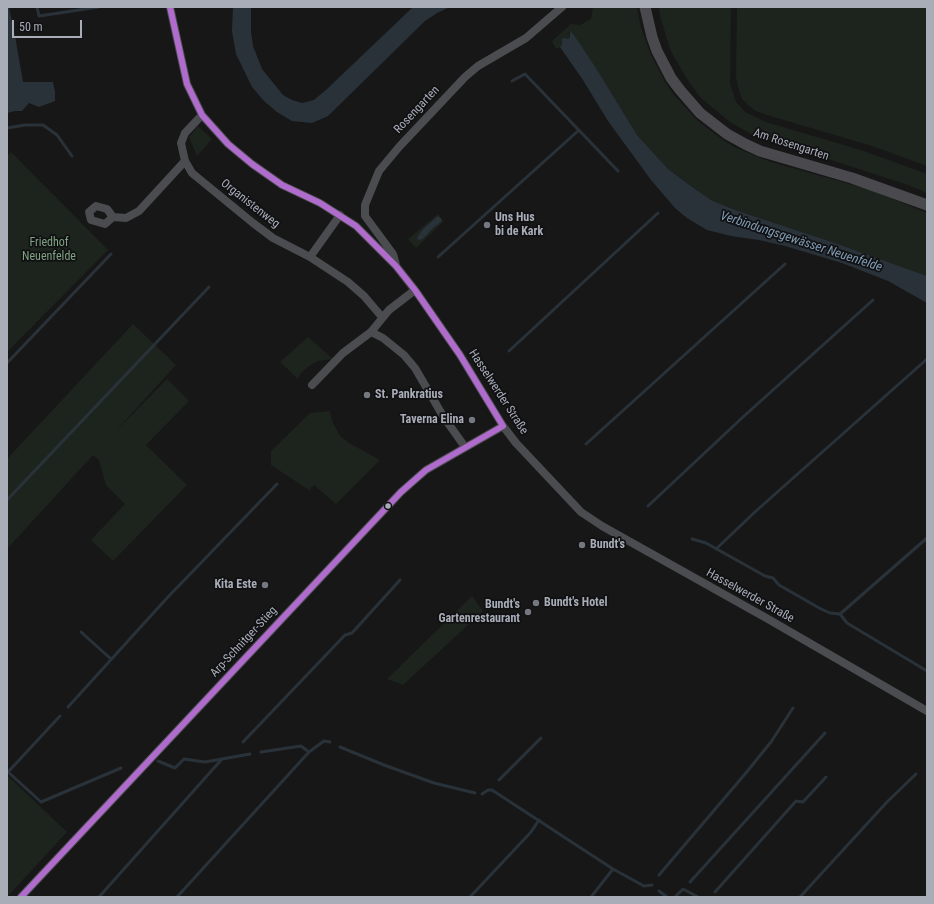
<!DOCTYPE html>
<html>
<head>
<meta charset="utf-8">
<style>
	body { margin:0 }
	#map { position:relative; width:934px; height:904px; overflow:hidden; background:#171717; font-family:"Roboto Condensed",sans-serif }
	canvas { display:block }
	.frame { position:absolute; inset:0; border:8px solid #a8adb8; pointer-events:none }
	.scale { position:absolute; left:12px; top:20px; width:70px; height:18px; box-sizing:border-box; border:2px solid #a8adb8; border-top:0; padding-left:5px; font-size:12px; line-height:14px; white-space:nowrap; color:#a8adb8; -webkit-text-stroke:3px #111113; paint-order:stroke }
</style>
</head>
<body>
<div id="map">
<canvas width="934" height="904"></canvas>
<div class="frame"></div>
<div class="scale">50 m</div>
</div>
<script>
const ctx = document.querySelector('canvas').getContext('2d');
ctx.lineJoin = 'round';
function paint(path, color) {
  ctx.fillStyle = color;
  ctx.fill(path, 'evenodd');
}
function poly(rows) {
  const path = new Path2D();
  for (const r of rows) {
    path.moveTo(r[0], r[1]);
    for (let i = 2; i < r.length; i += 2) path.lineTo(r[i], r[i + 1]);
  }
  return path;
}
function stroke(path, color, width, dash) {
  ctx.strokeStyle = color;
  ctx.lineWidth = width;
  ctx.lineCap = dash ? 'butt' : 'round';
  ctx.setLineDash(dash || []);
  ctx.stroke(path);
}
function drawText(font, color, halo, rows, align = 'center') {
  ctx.font = font + ' "Roboto Condensed",sans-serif';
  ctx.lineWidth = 3.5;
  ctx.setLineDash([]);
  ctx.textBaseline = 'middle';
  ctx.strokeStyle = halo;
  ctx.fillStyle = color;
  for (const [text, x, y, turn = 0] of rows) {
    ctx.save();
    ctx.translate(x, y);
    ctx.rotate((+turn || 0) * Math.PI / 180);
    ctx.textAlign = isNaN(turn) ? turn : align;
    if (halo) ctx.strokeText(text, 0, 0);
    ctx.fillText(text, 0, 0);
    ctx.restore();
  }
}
const green = poly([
	[593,7,637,7,640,24,650,53,665,82,673,94,698,121,723,140,736,148,771,162,871,190,927,213,927,276,835,243,735,210,711,200,668,169,637,135,596,68,574,35,569,32,570,37,568,39,564,38,562,46,556,49,552,41,571,24,580,25,591,19],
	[659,7,731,7,730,84,736,102,745,112,766,122,864,151,927,174,927,193,908,185,751,134,730,122,700,97,685,76,670,49,660,16],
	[737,7,927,7,927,166,872,146,767,115,756,111,749,106,742,99,739,91,736,77],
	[198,126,212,139,197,156,189,137],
	[11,152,108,250,7,352,7,156],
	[438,214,440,216,438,216,423,229,417,238,423,239,433,228,441,222,441,218,444,221,416,248,408,239],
	[133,324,176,365,113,434,167,379,189,401,146,445,187,485,113,561,91,540,125,504,106,485,99,460,93,455,7,549,7,459],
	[308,337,333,359,318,361,309,366,300,374,298,379,280,362],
	[330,411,332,421,340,436,349,443,380,460,336,504,314,485,309,490,271,465,271,451,310,413],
	[472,596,483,611,403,685,387,679],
	[8,776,67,832,7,897,7,778]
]);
const water = poly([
	[7,7,9,7,15,36,23,82,53,82,55,92,55,101,39,107,29,103,22,111,15,111,7,113],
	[233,7,251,7,251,32,253,46,262,69,283,95,292,100,302,103,314,100,327,89,413,7,450,7,437,13,425,21,328,116,312,123,292,121,277,112,264,101,252,87,236,54,232,31],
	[570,31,574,35,596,68,637,135,668,169,691,186,711,200,735,210,835,243,927,276,927,303,888,281,842,263,785,246,759,240,731,236,707,230,687,218,675,208,651,180,608,121,583,80,560,47,562,45,562,39,564,38,568,39,570,37],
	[438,216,441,218,441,222,433,228,423,239,418,240,417,238,418,236,423,229]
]);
const stream = poly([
	[37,7,39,16,99,7],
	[512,81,525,74,618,171],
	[7,128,25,125,43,125,57,135,72,156],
	[438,257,579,130],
	[509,351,658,213],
	[7,363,111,254],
	[586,444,785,264],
	[7,500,209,287],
	[648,506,743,417,873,300],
	[692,539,706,543,765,576,773,578,779,585,821,609,830,613,840,614,847,623,927,671],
	[716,549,756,511,927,359],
	[840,614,927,538],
	[81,632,111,659],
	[68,707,167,598,277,484],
	[243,742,345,635,352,633,400,580],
	[340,747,384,765,434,783,475,793],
	[261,752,301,746,309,752],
	[158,761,175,768,184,759,205,762,250,754],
	[7,771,41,802,121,768],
	[8,772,60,716],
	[499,780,541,738],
	[482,794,488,790,492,790,613,869,644,886,652,885],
	[659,875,745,774,771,742,793,708],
	[690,882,825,733],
	[659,891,667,897],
	[715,892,796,801,803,802,826,777],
	[99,897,222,759],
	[177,897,309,752,324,741,330,742],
	[470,897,531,832,539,820],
	[591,897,613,869],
	[675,897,683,889,698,897],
	[800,897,887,802,916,774]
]);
const minor = poly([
	[170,7,187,84,202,115,228,144,252,164,282,185,320,203,356,226,396,266,415,290,460,355,503,426,516,443,581,512,602,526,768,619,927,711],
	[202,115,185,133,181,143,185,161,192,173,253,223,273,238,310,257,348,282,364,296,382,317],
	[113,217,107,209,96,206,89,212,91,220,105,224,113,217,126,218,139,211,185,161],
	[310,257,340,215],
	[396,265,393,254,365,216,365,205,379,171,399,147,465,77,478,66,526,38,562,7],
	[371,332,383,338,404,355,415,368,443,416,465,447],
	[312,385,343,353,371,332,389,310,415,290],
	[21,897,401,492,426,470,503,426]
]);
const secondary = poly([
	[645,7,652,37,657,51,671,78,680,90,700,113,727,134,745,144,760,151,852,178,927,205]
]);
const bus1 = poly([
	[21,897,401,492,426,470,503,426,460,355,415,290,396,266,356,226,320,203,282,185,252,164,228,144,202,115,187,84,170,7]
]);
const markers = [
	[487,225,4,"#757880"],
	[367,395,4,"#757880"],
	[472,420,4,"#757880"],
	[388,506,3.5,"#a8adb8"],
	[582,545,4,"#757880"],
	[265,585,4,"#757880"],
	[536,603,4,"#757880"],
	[528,612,4,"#757880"]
];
const streetNames = [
	["Rosengarten",417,110,-47],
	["Am Rosengarten",791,145,18],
	["Organistenweg",250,204,38],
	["Hasselwerder Straße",498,392,57],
	["Hasselwerder Straße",750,596,29],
	["Arp-Schnitger-Stieg",244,642,-47]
];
const poiNames = [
	["Uns Hus",495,218],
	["bi de Kark",495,232],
	["St. Pankratius",375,395],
	["Taverna Elina",464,420,"right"],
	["Bundt's",590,545],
	["Kita Este",257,585,"right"],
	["Bundt's Hotel",544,603],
	["Bundt's",520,605,"right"],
	["Gartenrestaurant",520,619,"right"]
];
const parkNames = [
	["Friedhof",49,243],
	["Neuenfelde",49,257]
];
const waterNames = [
	["Verbindungsgewässer Neuenfelde",801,242,18]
];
paint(green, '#1d241e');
paint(water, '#2a3239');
stroke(stream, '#2a3239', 3);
stroke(minor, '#4b4c50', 8);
stroke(secondary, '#4a4a4e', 11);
stroke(bus1, '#b06ccc', 6);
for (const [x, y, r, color] of markers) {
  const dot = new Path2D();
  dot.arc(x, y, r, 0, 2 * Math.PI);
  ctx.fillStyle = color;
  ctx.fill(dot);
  stroke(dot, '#111113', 1.5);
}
drawText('12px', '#a8adb8', '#111113', streetNames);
drawText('bold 12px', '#a8adb8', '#111113', poiNames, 'left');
drawText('12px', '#7fa381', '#111113', parkNames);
drawText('italic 13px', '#7f9bb3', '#111113', waterNames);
</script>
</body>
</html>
